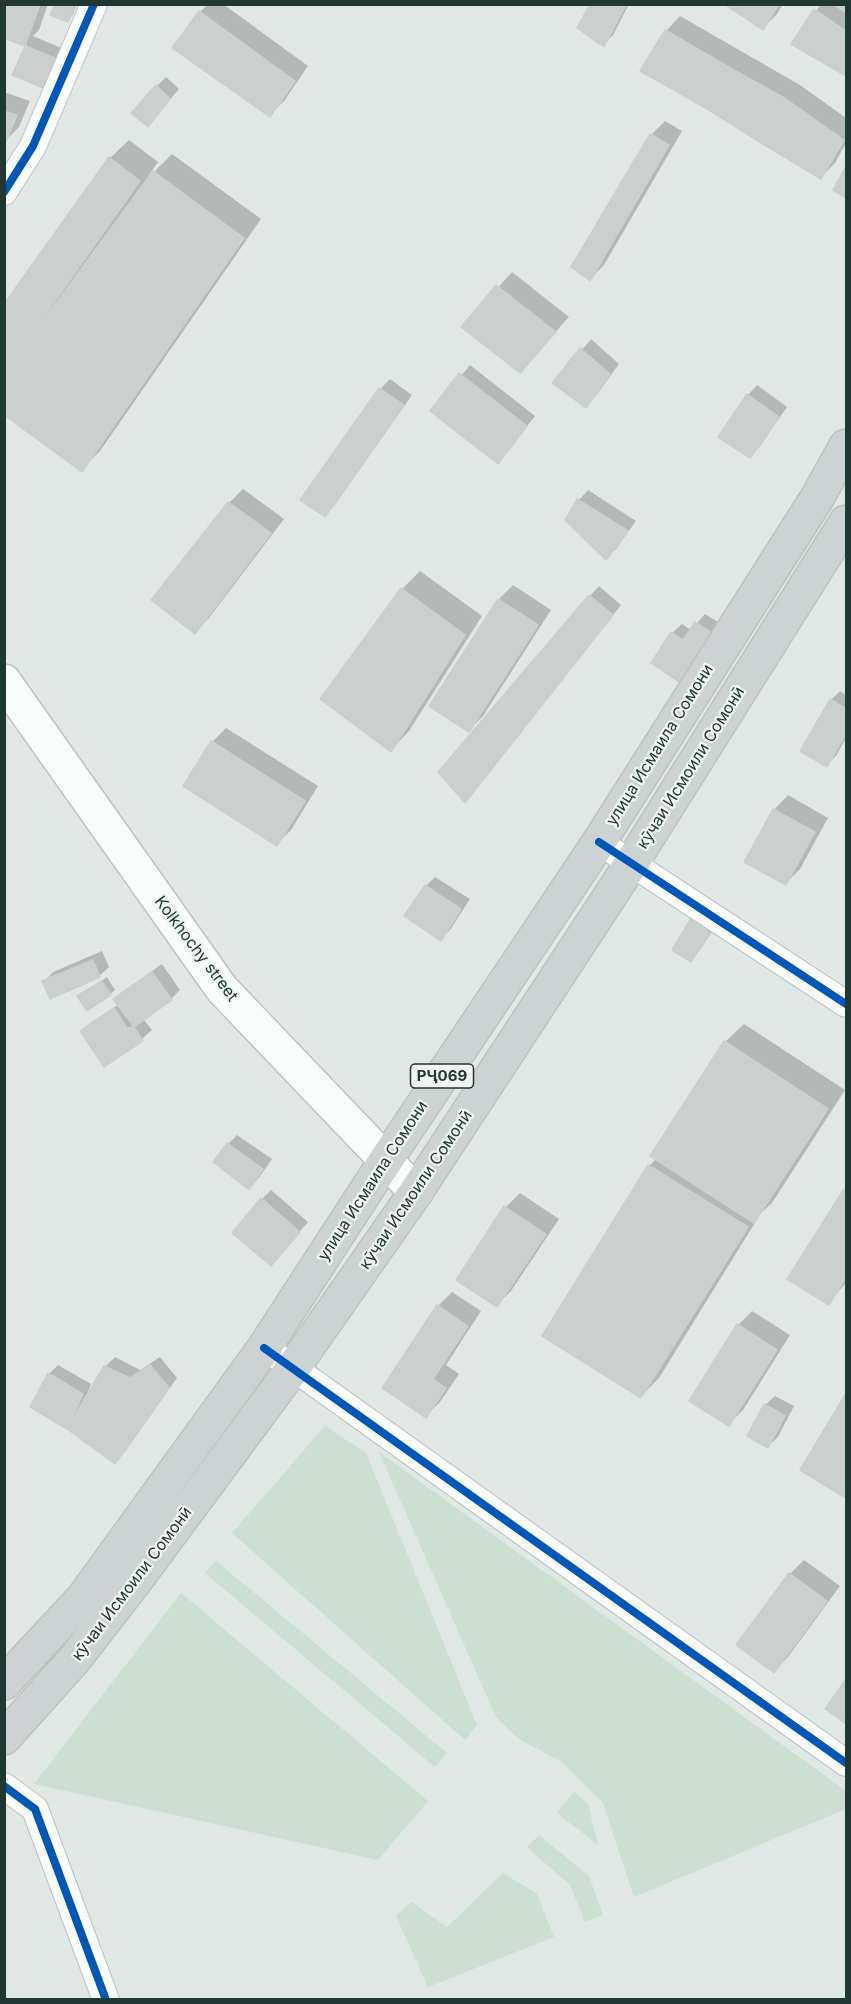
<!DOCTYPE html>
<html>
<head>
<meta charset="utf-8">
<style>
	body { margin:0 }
	#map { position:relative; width:851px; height:2004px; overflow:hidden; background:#e1e7e4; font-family:Inter,sans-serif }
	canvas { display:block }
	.frame { position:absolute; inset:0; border:6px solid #213732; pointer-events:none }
</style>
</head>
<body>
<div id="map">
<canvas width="851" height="2004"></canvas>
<div class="frame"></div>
</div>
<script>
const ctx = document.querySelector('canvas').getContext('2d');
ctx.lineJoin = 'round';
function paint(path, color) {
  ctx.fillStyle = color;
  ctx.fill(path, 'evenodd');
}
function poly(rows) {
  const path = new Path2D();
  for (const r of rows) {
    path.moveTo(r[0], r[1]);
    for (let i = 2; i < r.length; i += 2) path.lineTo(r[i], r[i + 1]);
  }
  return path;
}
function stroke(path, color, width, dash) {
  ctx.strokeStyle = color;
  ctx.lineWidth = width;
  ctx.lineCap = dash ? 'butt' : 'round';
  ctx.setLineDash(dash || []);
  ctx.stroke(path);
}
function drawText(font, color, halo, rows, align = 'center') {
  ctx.font = font + ' Inter,sans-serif';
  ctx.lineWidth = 4.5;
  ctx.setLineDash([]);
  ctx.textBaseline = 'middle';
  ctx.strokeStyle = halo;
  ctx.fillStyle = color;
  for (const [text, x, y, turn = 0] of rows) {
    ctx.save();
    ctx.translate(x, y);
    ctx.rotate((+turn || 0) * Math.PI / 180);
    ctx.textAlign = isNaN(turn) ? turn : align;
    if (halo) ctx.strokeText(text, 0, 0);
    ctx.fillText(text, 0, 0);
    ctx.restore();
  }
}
const green = poly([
	[325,1426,366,1453,477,1725,465,1740,232,1533],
	[379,1452,846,1791,846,1809,634,1897,603,1803,562,1762,519,1739,496,1717],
	[216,1561,447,1753,435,1767,205,1573],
	[181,1593,428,1801,378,1860,34,1784],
	[574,1792,588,1804,598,1845,557,1813],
	[539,1835,589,1876,603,1915,585,1922,570,1885,527,1847],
	[503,1873,537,1894,554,1937,428,1987,396,1916,411,1902,447,1927]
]);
const shadow = poly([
	[4,4,48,4,39,30,33,36,66,50,55,78,14,74,27,45,4,37],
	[56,4,77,4,72,16,67,20],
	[208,4,223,4,308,66,284,101,270,115,200,12],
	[592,4,629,4,613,35,603,45],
	[726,4,783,4,777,14,763,28],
	[821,4,846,4,846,75,793,44],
	[680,16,800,85,846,118,846,143,835,163,821,177,666,31],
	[166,77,179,89,148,125,157,86],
	[4,92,30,101,19,127,5,141],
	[665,121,682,131,604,265,590,279,651,135],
	[129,140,158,162,149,175,150,176,172,154,261,219,100,451,81,470,4,413,4,307,110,158],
	[512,272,569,317,520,371,463,327],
	[591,339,619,364,595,397,586,406,554,383],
	[470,365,535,416,498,462,432,411],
	[390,379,412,395,334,506,325,515,302,499,380,389],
	[757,385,787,407,760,446,750,456,748,395],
	[243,489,284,519,209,618,195,632,229,503],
	[588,490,636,521,616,549,606,558,566,520,579,500],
	[420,571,482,616,409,731,391,750,402,589],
	[513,585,551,610,483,716,469,730,499,599],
	[599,586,621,605,474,791,590,596],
	[705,614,726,627,695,675,672,633,682,624,691,630],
	[840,691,846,695,846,738,836,756,827,765,831,700],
	[226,728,318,786,291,830,277,844,212,742],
	[788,795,828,818,800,869,786,883,746,861,774,810],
	[435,877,470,899,450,930,440,939,426,886],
	[702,909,719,920,700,950,691,960,692,919],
	[102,951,109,967,99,976,44,982,53,972],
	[162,964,180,990,171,999,143,1019,152,1030,142,1039,105,1064,82,1031,92,1022,119,1004,115,999,125,990],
	[107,977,115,990,110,994,84,992],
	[744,1024,845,1090,772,1203,761,1213,659,1378,641,1396,649,1166,657,1158,652,1155,725,1042],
	[237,1135,272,1159,258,1179,249,1188,228,1144],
	[846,1188,846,1283,828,1303,845,1190],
	[271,1190,308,1222,271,1264,262,1199],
	[520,1193,559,1219,511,1291,497,1305,506,1207],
	[452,1292,481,1311,446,1365,459,1374,440,1402,426,1416,438,1306],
	[752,1311,790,1335,743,1410,729,1424,738,1325],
	[115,1357,140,1370,160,1357,177,1378,124,1453,115,1462,67,1428,49,1374,58,1365,91,1384,88,1392,90,1393,106,1366],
	[775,1396,794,1406,778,1437,768,1446,765,1405],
	[846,1396,846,1492,844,1495,802,1469],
	[804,1560,840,1586,788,1657,774,1671,738,1645,790,1574],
	[846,1682,846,1723,827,1709]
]);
const building = poly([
	[4,4,40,4,25,46,4,38,4,4],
	[55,4,75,4,68,22,50,15,55,4],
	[590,4,626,5,604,47,577,28,590,4],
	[724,4,779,4,763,30,724,4],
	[833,4,846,4,846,13,833,4],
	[814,9,846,31,846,76,791,44,814,9],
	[199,11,295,81,270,117,172,48,199,11],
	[665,30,727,66,704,107,640,71,665,30],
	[25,46,57,59,46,89,12,75,25,46],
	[727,66,786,99,763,144,704,107,727,66],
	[156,85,170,99,148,127,131,113,156,85],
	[786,99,844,140,821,179,763,144,786,99],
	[4,111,17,115,6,142,4,142,4,111],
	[650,134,669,145,590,281,571,267,650,134],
	[109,157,140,181,4,373,4,304,109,157],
	[846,166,846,198,833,190,846,166],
	[153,171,244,238,82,472,4,415,4,374,153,171],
	[496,285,556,332,520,373,461,327,496,285],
	[580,348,610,374,586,408,552,383,580,348],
	[459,373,527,426,498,464,430,411,459,373],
	[379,388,404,405,325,517,300,500,379,388],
	[747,394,779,417,750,458,718,437,747,394],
	[577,499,628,531,606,560,565,520,577,499],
	[228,502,271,533,195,634,151,600,228,502],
	[401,588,465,635,391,752,320,699,401,588],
	[589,595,613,615,465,803,438,772,589,595],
	[498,599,538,625,469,732,429,706,498,599],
	[695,622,718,637,685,686,651,663,671,632,683,640,695,622],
	[830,699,846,709,846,734,827,767,800,751,830,699],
	[211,741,305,801,277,846,183,786,211,741],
	[773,809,815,832,786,885,744,862,773,809],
	[425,885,461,909,441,941,404,916,425,885],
	[691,918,711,930,691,962,672,950,691,918],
	[93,960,100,977,50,999,42,981,93,960],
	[152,972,172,1000,134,1027,113,999,152,972],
	[102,981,111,995,87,1011,77,996,102,981],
	[114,1008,127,1028,134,1027,143,1041,104,1067,80,1031,114,1008],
	[724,1041,828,1109,754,1223,650,1156,724,1041],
	[227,1143,263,1169,249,1190,213,1162,227,1143],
	[648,1165,748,1227,641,1398,542,1336,648,1165],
	[844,1189,846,1190,846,1277,829,1305,787,1279,844,1189],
	[261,1198,300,1232,271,1266,232,1233,261,1198],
	[504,1206,546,1234,497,1307,456,1280,504,1206],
	[437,1305,468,1326,433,1379,446,1388,426,1418,382,1388,437,1305],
	[737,1324,777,1350,729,1426,689,1401,737,1324],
	[150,1365,169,1388,115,1464,67,1429,104,1366,130,1378,150,1365],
	[48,1373,83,1394,67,1429,30,1407,48,1373],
	[846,1393,846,1493,844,1497,800,1470,846,1393],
	[764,1404,785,1416,768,1448,747,1436,764,1404],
	[789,1573,827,1601,774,1673,736,1645,789,1573],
	[846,1679,846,1724,825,1709,846,1679]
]);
const minor = poly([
	[4,192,33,146,94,4],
	[599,842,846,1004],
	[278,1357,846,1763],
	[4,1786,35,1809,106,2000]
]);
const secondary = poly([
	[4,681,222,989,416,1192]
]);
const primary = poly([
	[4,1683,83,1598,264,1348,386,1160,599,842,817,498,846,446],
	[4,1738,74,1660,133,1584,293,1368,416,1192,631,864,846,522]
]);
const cycleway = poly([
	[4,192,33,146,94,4],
	[599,842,846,1004],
	[264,1348,846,1763],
	[4,1786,35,1809,106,2000]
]);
const shields = [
	[442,1076,63]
];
const shieldNames = [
	["РҶ069",442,1076]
];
const streetNames = [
	["улица Исмаила Сомони",660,745,-58],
	["кӯчаи Исмоили Сомонӣ",691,768,-58],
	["Kolkhochy street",196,949,53],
	["улица Исмаила Сомони",373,1181,-57],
	["кӯчаи Исмоили Сомонӣ",416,1190,-56],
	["кӯчаи Исмоили Сомонӣ",132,1584,-53]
];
paint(green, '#cbdfd2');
paint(shadow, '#0003');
paint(building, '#cbd0ce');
stroke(building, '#cad0cd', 1.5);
stroke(minor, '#bec3c1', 28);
stroke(secondary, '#bec4c2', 36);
stroke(primary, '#bcc3c1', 36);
stroke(minor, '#fafbfb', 26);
stroke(secondary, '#fafbfb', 33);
stroke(primary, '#cdd3d2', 33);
stroke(cycleway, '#0057b8', 8);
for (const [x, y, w] of shields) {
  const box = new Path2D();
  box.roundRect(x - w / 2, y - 12, w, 24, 4.5);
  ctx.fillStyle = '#eff6f2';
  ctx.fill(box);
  stroke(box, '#213732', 1.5);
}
drawText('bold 15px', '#213732', null, shieldNames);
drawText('16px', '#213732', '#eff6f2', streetNames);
</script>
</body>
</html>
